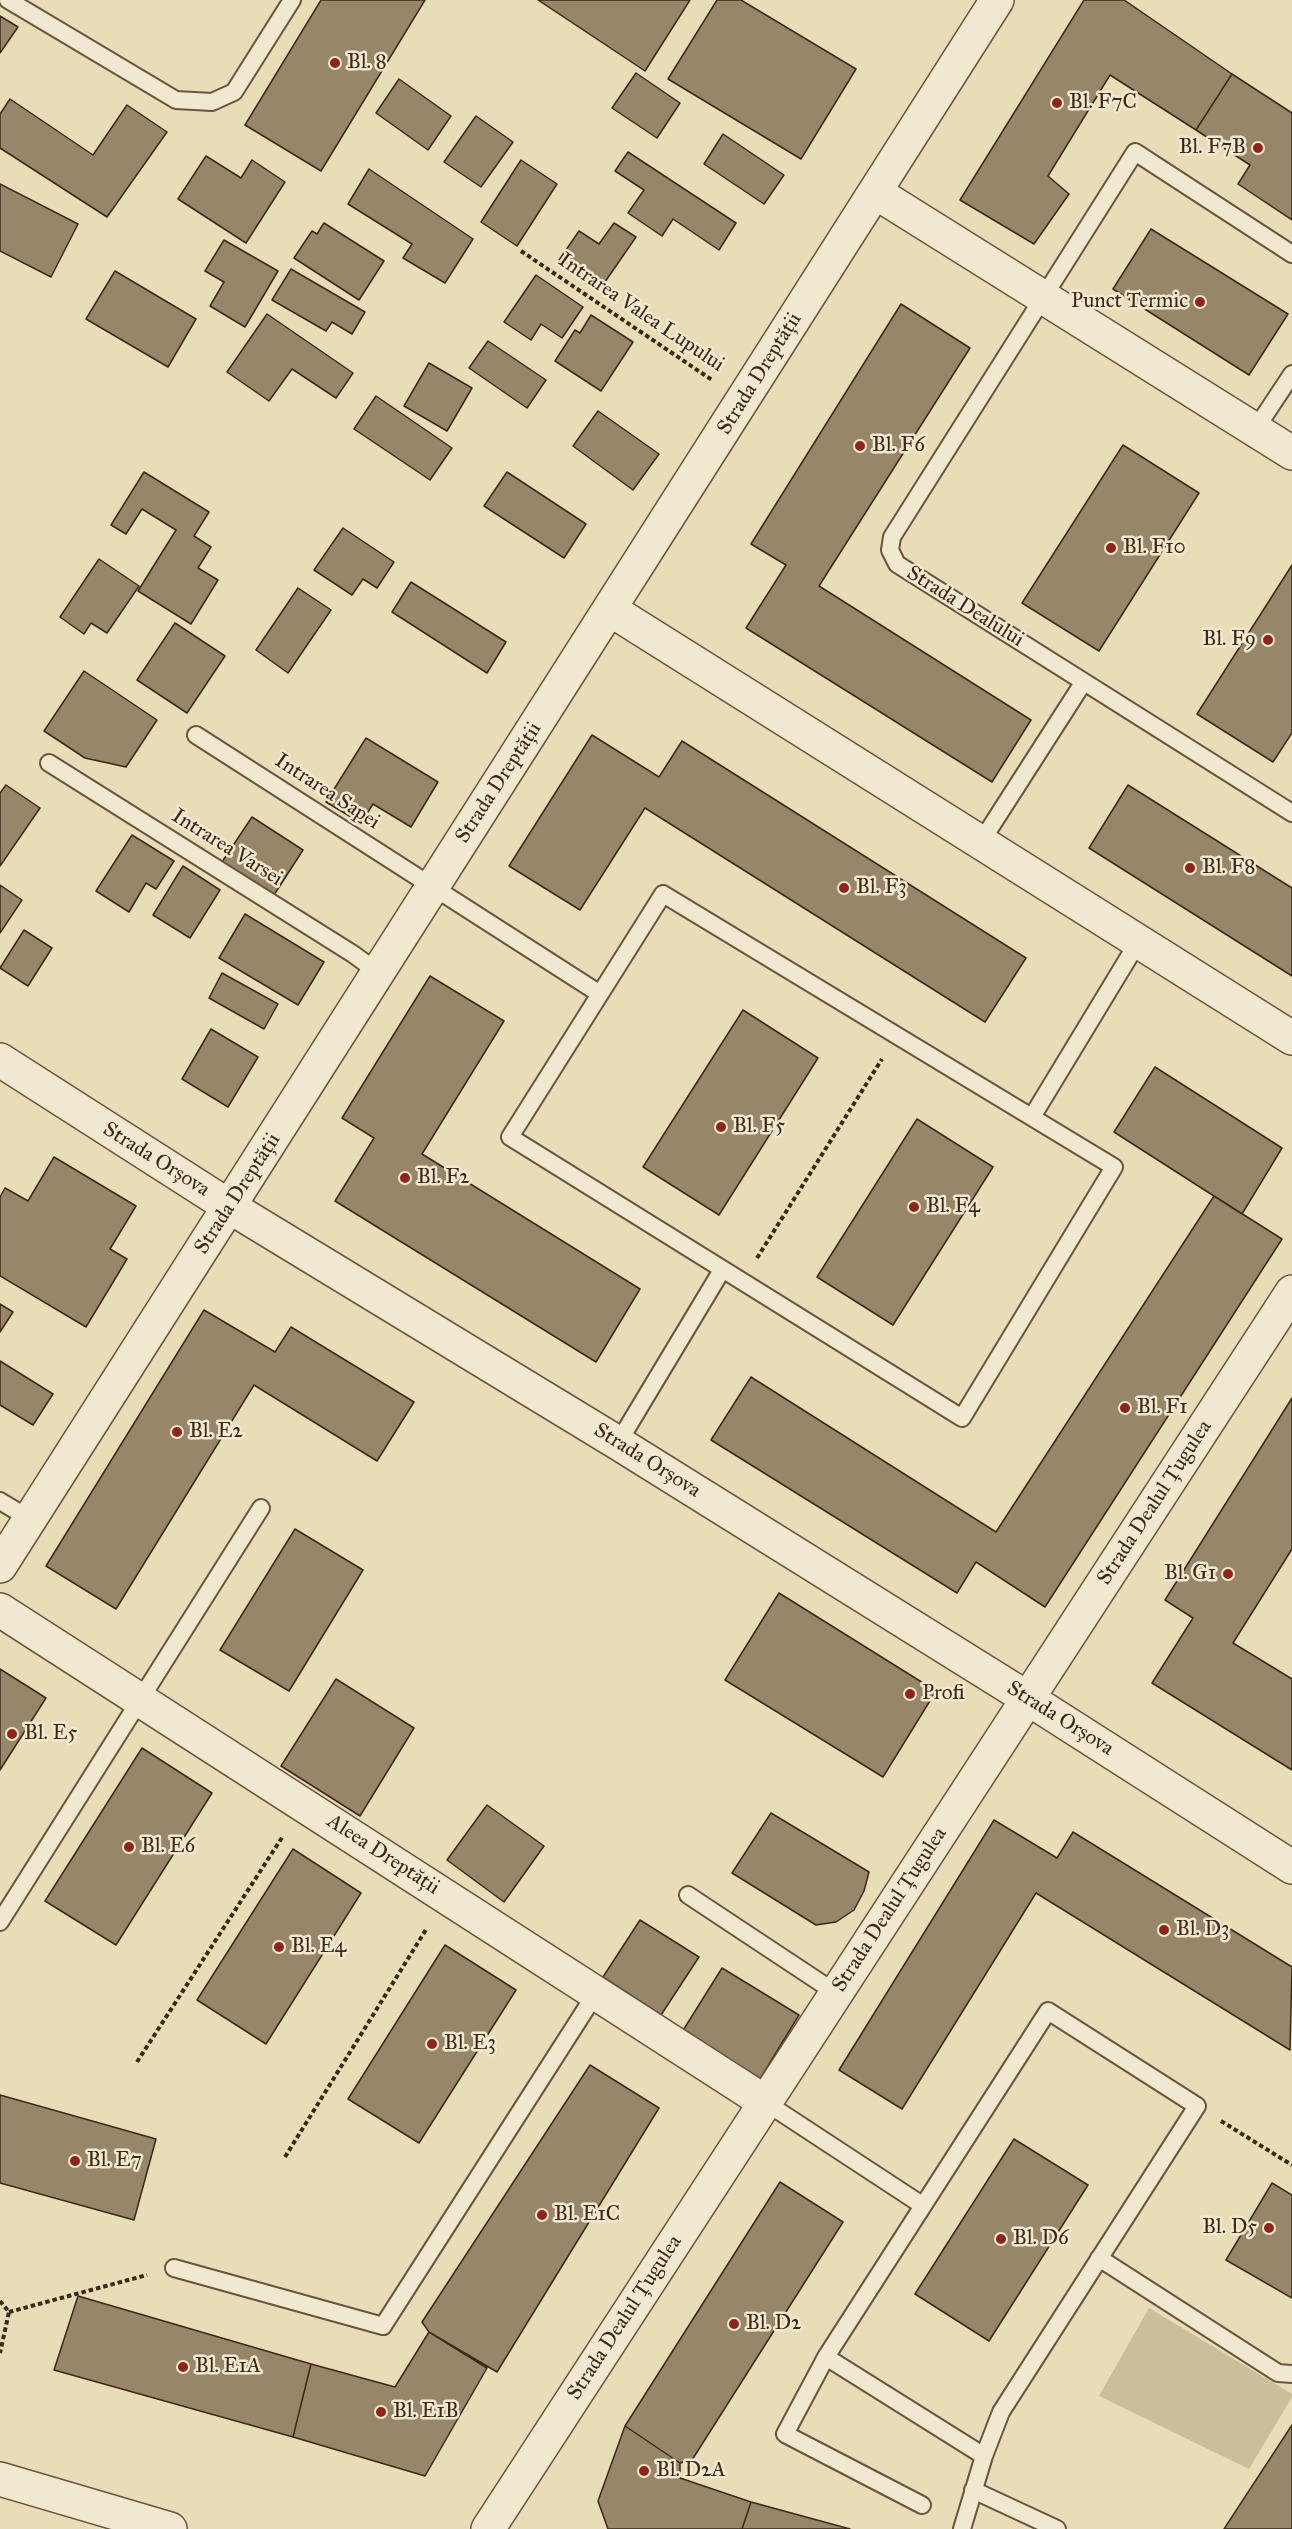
<!DOCTYPE html>
<html>
<head>
<meta charset="utf-8">
<style>
	body { margin:0 }
	canvas { display:block; background:#e8ddb6 }
</style>
</head>
<body>
<canvas width="1292" height="2529"></canvas>
<script>
const ctx = document.querySelector('canvas').getContext('2d');
ctx.lineJoin = 'round';
function paint(path, color) {
  ctx.fillStyle = color;
  ctx.fill(path, 'evenodd');
}
function poly(rows) {
  const path = new Path2D();
  for (const r of rows) {
    path.moveTo(r[0], r[1]);
    for (let i = 2; i < r.length; i += 2) path.lineTo(r[i], r[i + 1]);
  }
  return path;
}
function stroke(path, color, width, dash) {
  ctx.strokeStyle = color;
  ctx.lineWidth = width;
  ctx.lineCap = dash ? 'butt' : 'round';
  ctx.setLineDash(dash || []);
  ctx.stroke(path);
}
function drawText(font, color, halo, rows, align = 'center') {
  ctx.font = font + ' "IM FELL Great Primer",serif';
  ctx.lineWidth = 5;
  ctx.setLineDash([]);
  ctx.textBaseline = 'middle';
  ctx.strokeStyle = halo;
  ctx.fillStyle = color;
  for (const [text, x, y, turn = 0] of rows) {
    ctx.save();
    ctx.translate(x, y);
    ctx.rotate((+turn || 0) * Math.PI / 180);
    ctx.textAlign = isNaN(turn) ? turn : align;
    if (halo) ctx.strokeText(text, 0, 0);
    ctx.fillText(text, 0, 0);
    ctx.restore();
  }
}
const green = poly([
	[1149,2308,1292,2394,1292,2397,1249,2469,1099,2396]
]);
const building = poly([
	[321,0,425,0,321,171,245,125,321,0],
	[538,0,690,0,645,71,538,0],
	[717,0,741,0,856,69,801,159,668,79,717,0],
	[1084,0,1124,0,1232,74,1196,130,1110,75,1048,176,1069,194,1034,244,960,200,1084,0],
	[0,16,18,27,0,53,0,16],
	[636,73,680,103,657,138,612,108,636,73],
	[1232,74,1292,113,1292,220,1238,184,1250,165,1196,130,1232,74],
	[399,79,451,116,428,150,376,113,399,79],
	[10,99,93,155,127,105,167,132,107,217,0,148,0,114,10,99],
	[476,116,513,142,481,187,444,162,476,116],
	[723,134,784,175,764,204,704,164,723,134],
	[628,152,736,223,719,250,673,219,662,236,628,213,644,190,615,171,628,152],
	[206,156,241,178,252,160,285,182,246,243,178,199,206,156],
	[521,160,557,184,517,246,481,222,521,160],
	[369,169,473,239,445,283,403,258,412,244,348,204,369,169],
	[0,184,78,224,51,277,0,251,0,184],
	[324,223,384,261,359,300,294,258,312,231,317,234,324,223],
	[614,223,636,237,598,292,557,263,579,231,599,244,614,223],
	[1151,229,1288,314,1249,375,1113,289,1151,229],
	[224,240,278,271,245,327,210,306,224,282,205,271,224,240],
	[291,269,365,312,352,334,332,322,326,331,272,300,291,269],
	[115,271,196,319,168,367,86,319,115,271],
	[536,275,583,307,562,338,541,324,531,340,504,322,536,275],
	[901,304,970,348,819,586,1031,720,992,782,746,628,786,565,751,544,901,304],
	[267,314,353,373,336,398,292,369,269,401,227,372,267,314],
	[591,315,633,342,601,391,555,361,575,330,580,333,591,315],
	[488,341,546,380,527,408,469,368,488,341],
	[429,363,472,388,447,431,404,406,429,363],
	[376,396,452,448,430,480,354,429,376,396],
	[598,411,659,454,633,490,573,446,598,411],
	[1123,445,1199,493,1099,651,1022,603,1123,445],
	[144,472,209,512,194,536,211,547,198,568,218,580,191,624,138,591,176,530,142,509,126,534,111,525,144,472],
	[507,472,586,524,564,558,484,506,507,472],
	[343,528,394,562,377,588,363,579,352,595,314,570,343,528],
	[99,559,139,586,107,633,91,623,84,634,60,617,99,559],
	[1292,565,1292,733,1273,762,1197,714,1292,565],
	[411,582,506,642,487,673,392,612,411,582],
	[298,588,331,610,288,673,256,650,298,588],
	[175,623,225,656,187,713,137,680,175,623],
	[84,671,157,720,126,767,85,758,44,731,84,671],
	[592,735,659,777,682,741,1026,958,985,1022,645,808,580,910,509,866,592,735],
	[366,738,438,782,411,827,373,804,361,823,326,802,366,738],
	[6,785,40,808,0,866,0,793,6,785],
	[1128,785,1292,888,1292,976,1089,848,1128,785],
	[252,817,303,850,274,895,222,862,252,817],
	[132,835,174,861,156,889,146,883,129,912,96,891,132,835],
	[183,866,220,890,190,938,153,915,183,866],
	[0,885,22,900,0,933,0,885],
	[245,914,324,962,298,1005,219,958,245,914],
	[24,930,52,948,28,986,0,968,24,930],
	[222,973,278,1004,264,1029,209,998,222,973],
	[430,976,504,1021,422,1154,640,1289,596,1362,335,1201,374,1138,342,1118,430,976],
	[743,1010,818,1058,719,1215,643,1167,743,1010],
	[211,1029,258,1057,228,1107,182,1079,211,1029],
	[1155,1067,1282,1148,1242,1214,1114,1132,1155,1067],
	[917,1119,993,1167,893,1325,817,1277,917,1119],
	[54,1157,136,1206,110,1249,127,1259,86,1327,0,1276,0,1197,5,1188,28,1201,54,1157],
	[1214,1196,1282,1239,1045,1607,976,1562,957,1593,711,1440,751,1377,996,1532,1214,1196],
	[0,1304,13,1312,0,1332,0,1304],
	[204,1310,275,1352,291,1327,414,1402,377,1461,254,1385,116,1609,46,1566,204,1310],
	[0,1361,53,1394,33,1425,0,1405,0,1361],
	[1292,1398,1292,1549,1233,1643,1292,1679,1292,1770,1152,1683,1193,1618,1165,1600,1292,1398],
	[295,1529,363,1570,289,1691,220,1650,295,1529],
	[779,1593,936,1691,883,1777,725,1680,779,1593],
	[0,1669,46,1698,0,1770,0,1669],
	[336,1679,414,1728,360,1816,281,1766,336,1679],
	[142,1748,212,1793,116,1945,45,1901,142,1748],
	[487,1805,544,1846,504,1902,447,1860,487,1805],
	[771,1813,869,1872,864,1891,854,1910,836,1922,816,1925,732,1873,771,1813],
	[994,1820,1057,1858,1073,1832,1292,1967,1290,2050,1036,1893,902,2109,839,2070,994,1820],
	[293,1849,361,1893,266,2044,197,2000,293,1849],
	[640,1920,699,1957,661,2015,603,1977,640,1920],
	[445,1945,516,1990,419,2143,348,2099,445,1945],
	[722,1968,799,2015,760,2079,682,2032,722,1968],
	[590,2065,659,2108,497,2372,429,2332,422,2322,590,2065],
	[0,2095,156,2139,134,2220,0,2183,0,2095],
	[1014,2139,1088,2185,989,2341,915,2294,1014,2139],
	[780,2182,843,2222,692,2460,680,2463,625,2426,780,2182],
	[1272,2183,1292,2195,1292,2298,1226,2260,1272,2183],
	[78,2296,311,2364,293,2437,54,2370,78,2296],
	[429,2332,487,2368,425,2476,293,2437,311,2364,395,2387,429,2332],
	[1292,2425,1292,2529,1224,2529,1292,2425],
	[625,2426,680,2463,680,2478,751,2502,742,2529,608,2529,598,2501,625,2426],
	[751,2502,850,2529,742,2529,751,2502]
]);
const path = poly([
	[521,251,712,380],
	[757,1258,882,1059],
	[137,2062,283,1836],
	[1221,2121,1292,2165],
	[285,2157,427,1928],
	[0,2301,9,2312,0,2353],
	[9,2312,147,2275]
]);
const lane = poly([
	[8,0,176,100,212,102,234,92,292,0],
	[1292,254,1135,152,892,537,890,550,897,564,1292,813],
	[1255,430,1292,374],
	[196,735,600,994],
	[49,763,353,954,379,973],
	[981,842,1083,683],
	[663,894,1114,1167,962,1418,510,1137,663,894],
	[1032,1117,1138,942],
	[618,1443,722,1270],
	[0,1501,30,1519],
	[688,1895,836,1993],
	[0,1922,261,1508],
	[765,2102,922,2205],
	[1099,2258,1278,2373,1292,2374],
	[174,2268,383,2326,596,1993],
	[826,2357,785,2434,922,2505],
	[973,2490,1057,2529],
	[962,2529,984,2456,1001,2412,1197,2106,1048,2011,826,2357,984,2456]
]);
const street = poly([
	[875,192,1292,453],
	[611,610,1292,1038],
	[0,1060,230,1207,618,1443,1027,1698,1292,1867],
	[0,1566,997,0],
	[0,1610,765,2102],
	[0,2479,170,2529],
	[488,2529,1292,1292]
]);
const markers = [
	[335,63,6,"#8f2418"],
	[1057,103,6,"#8f2418"],
	[1258,148,6,"#8f2418"],
	[1200,302,6,"#8f2418"],
	[860,446,6,"#8f2418"],
	[1111,548,6,"#8f2418"],
	[1268,640,6,"#8f2418"],
	[1190,868,6,"#8f2418"],
	[844,888,6,"#8f2418"],
	[721,1127,6,"#8f2418"],
	[405,1178,6,"#8f2418"],
	[914,1207,6,"#8f2418"],
	[1125,1408,6,"#8f2418"],
	[177,1432,6,"#8f2418"],
	[1228,1574,6,"#8f2418"],
	[910,1694,6,"#8f2418"],
	[12,1734,6,"#8f2418"],
	[129,1847,6,"#8f2418"],
	[1164,1930,6,"#8f2418"],
	[279,1947,6,"#8f2418"],
	[432,2044,6,"#8f2418"],
	[75,2161,6,"#8f2418"],
	[542,2215,6,"#8f2418"],
	[1269,2228,6,"#8f2418"],
	[1001,2239,6,"#8f2418"],
	[734,2324,6,"#8f2418"],
	[183,2367,6,"#8f2418"],
	[381,2412,6,"#8f2418"],
	[644,2471,6,"#8f2418"]
];
const poiNames = [
	["Bl. 8",347,63],
	["Bl. F7C",1069,103],
	["Bl. F7B",1246,148,"right"],
	["Punct Termic",1188,302,"right"],
	["Bl. F6",872,446],
	["Bl. F10",1123,548],
	["Bl. F9",1256,640,"right"],
	["Bl. F8",1202,868],
	["Bl. F3",856,888],
	["Bl. F5",733,1127],
	["Bl. F2",417,1178],
	["Bl. F4",926,1207],
	["Bl. F1",1137,1408],
	["Bl. E2",189,1432],
	["Bl. G1",1216,1574,"right"],
	["Profi",922,1694],
	["Bl. E5",24,1734],
	["Bl. E6",141,1847],
	["Bl. D3",1176,1930],
	["Bl. E4",291,1947],
	["Bl. E3",444,2044],
	["Bl. E7",87,2161],
	["Bl. E1C",554,2215],
	["Bl. D5",1257,2228,"right"],
	["Bl. D6",1013,2239],
	["Bl. D2",746,2324],
	["Bl. E1A",195,2367],
	["Bl. E1B",393,2412],
	["Bl. D2A",656,2471]
];
const streetNames = [
	["Intrarea Valea Lupului",641,313,34],
	["Strada Dreptății",760,374,-58],
	["Strada Dealului",965,607,32],
	["Strada Dreptății",499,783,-57],
	["Intrarea Sapei",327,792,33],
	["Intrarea Varsei",227,848,32],
	["Strada Orșova",156,1160,32],
	["Strada Dreptății",238,1194,-57],
	["Strada Orșova",647,1461,32],
	["Strada Dealul Țugulea",1155,1503,-57],
	["Strada Orșova",1060,1719,32],
	["Aleea Dreptății",383,1855,33],
	["Strada Dealul Țugulea",890,1910,-57],
	["Strada Dealul Țugulea",625,2318,-57]
];
paint(green, '#cbbe9b');
paint(building, '#97866a');
stroke(building, '#3f2718', 1.5);
stroke(lane, '#695440', 20);
stroke(street, '#695440', 36);
stroke(path, '#3f2718', 4, [4.5, 3]);
stroke(lane, '#f0e9d0', 16);
stroke(street, '#f0e9d0', 33);
for (const [x, y, r, color] of markers) {
  const dot = new Path2D();
  dot.arc(x, y, r, 0, 2 * Math.PI);
  ctx.fillStyle = color;
  ctx.fill(dot);
  stroke(dot, '#f0e9d0', 2);
}
drawText('21px', '#3f2718', '#f0e9d0', poiNames, 'left');
drawText('21px', '#3f2718', '#f0e9d0', streetNames);
</script>
</body>
</html>
